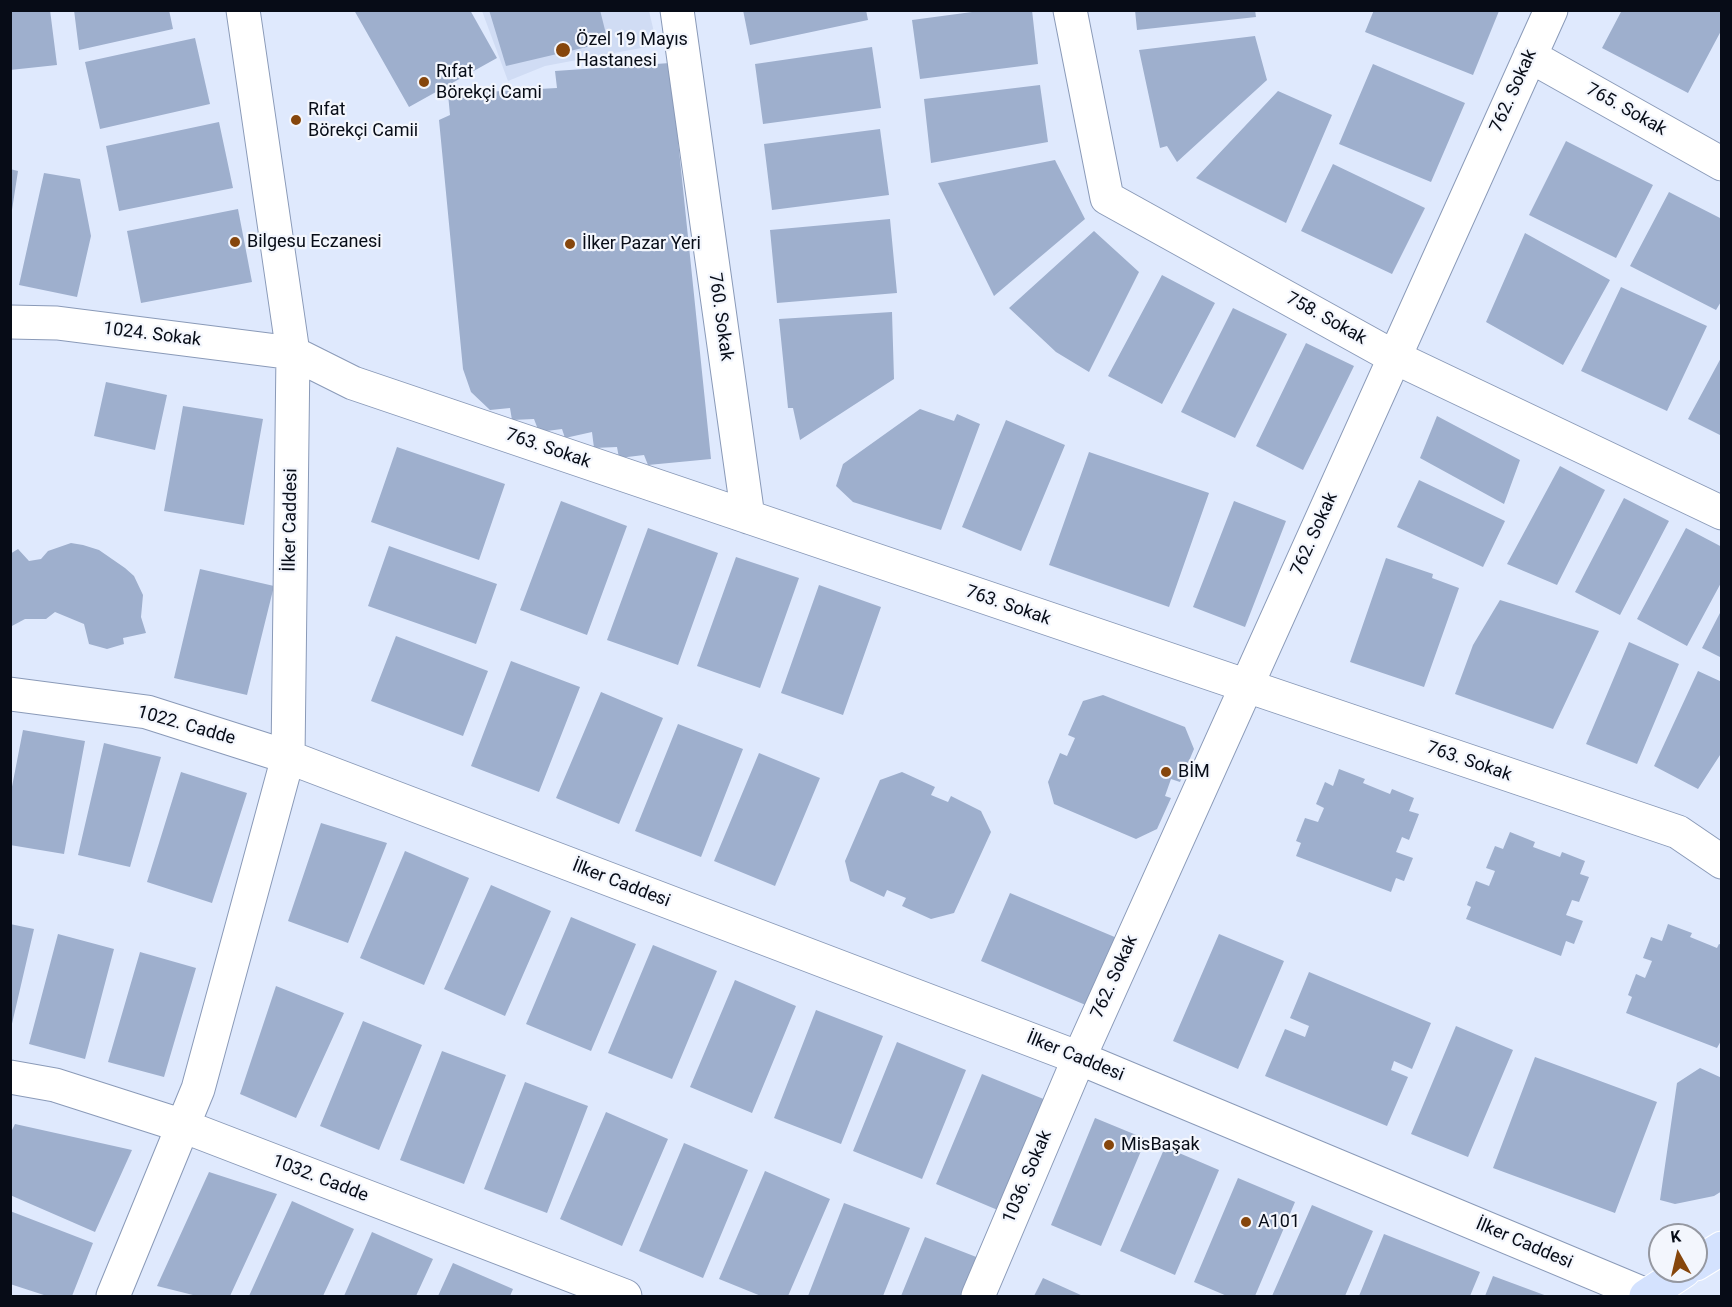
<!DOCTYPE html>
<html>
<head>
<meta charset="utf-8">
<style>
	body { margin:0 }
	#map { position:relative; width:1732px; height:1307px; overflow:hidden; background:#dfe9fd; font-family:Roboto,sans-serif }
	canvas { display:block }
	.frame { position:absolute; inset:0; border:12px solid #070c17; pointer-events:none }
	.north { position:absolute; left:1648px; top:1223px; width:60px; height:60px; box-sizing:border-box; background:#f3f6fd; border:2px solid #9598a1; border-radius:50%; rotate:352deg; font-size:16px; font-weight:700; line-height:24px; text-align:center; color:#070c17 }
	.north::after { content:''; display:block; margin:auto; width:21px; height:27px; background:#86460c; clip-path:polygon(50% 0,100% 100%,50% 72%,0 100%) }
</style>
</head>
<body>
<div id="map">
<canvas width="1732" height="1307"></canvas>
<div class="frame"></div>
<div class="north">K</div>
</div>
<script>
const ctx = document.querySelector('canvas').getContext('2d');
ctx.lineJoin = 'round';
function paint(path, color) {
  ctx.fillStyle = color;
  ctx.fill(path, 'evenodd');
}
function poly(rows) {
  const path = new Path2D();
  for (const r of rows) {
    path.moveTo(r[0], r[1]);
    for (let i = 2; i < r.length; i += 2) path.lineTo(r[i], r[i + 1]);
  }
  return path;
}
function stroke(path, color, width, dash) {
  ctx.strokeStyle = color;
  ctx.lineWidth = width;
  ctx.lineCap = dash ? 'butt' : 'round';
  ctx.setLineDash(dash || []);
  ctx.stroke(path);
}
function drawText(font, color, halo, rows, align = 'center') {
  ctx.font = font + ' Roboto,sans-serif';
  ctx.lineWidth = 4.5;
  ctx.setLineDash([]);
  ctx.textBaseline = 'middle';
  ctx.strokeStyle = halo;
  ctx.fillStyle = color;
  for (const [text, x, y, turn = 0] of rows) {
    ctx.save();
    ctx.translate(x, y);
    ctx.rotate((+turn || 0) * Math.PI / 180);
    ctx.textAlign = isNaN(turn) ? turn : align;
    if (halo) ctx.strokeText(text, 0, 0);
    ctx.fillText(text, 0, 0);
    ctx.restore();
  }
}
const built = poly([
	[482,11,649,11,657,45,545,66,508,81]
]);
const building = poly([
	[10,10,50,10,57,65,10,70],
	[74,10,169,10,173,29,79,50],
	[354,10,470,10,497,58,409,107],
	[489,10,600,10,608,42,506,66],
	[743,10,866,10,868,20,750,45],
	[987,10,1032,10,1038,64,920,79,912,20],
	[1135,10,1255,10,1256,17,1137,30],
	[1374,10,1498,10,1499,11,1473,75,1365,32],
	[1622,10,1722,10,1722,29,1688,93,1602,48],
	[1255,36,1267,80,1177,162,1167,146,1160,148,1139,50],
	[195,38,210,104,100,129,85,62],
	[872,47,881,108,763,124,755,64],
	[670,63,711,459,648,465,644,455,619,458,617,447,594,448,592,432,565,438,562,429,539,432,534,419,512,420,510,408,490,410,471,392,463,369,439,120,450,115,448,94,557,88,555,71],
	[1373,64,1465,103,1431,182,1339,144],
	[1040,85,1048,142,931,163,924,99],
	[1278,91,1332,115,1286,223,1196,178],
	[219,122,233,188,119,211,106,146],
	[880,129,889,195,772,210,764,144],
	[1566,141,1653,185,1616,258,1529,215],
	[1055,160,1085,219,994,296,938,183],
	[1333,164,1425,208,1392,274,1301,231],
	[10,169,18,171,12,210,10,210],
	[44,173,80,179,91,236,77,297,19,285],
	[1669,192,1722,219,1722,300,1716,310,1630,266],
	[238,209,252,282,141,303,127,231],
	[890,219,897,293,777,303,770,230],
	[1094,231,1139,272,1089,372,1056,352,1009,308],
	[1525,233,1610,280,1563,365,1486,322],
	[1162,275,1215,303,1162,404,1108,376],
	[1621,287,1707,326,1667,411,1581,371],
	[1233,308,1287,334,1235,438,1181,412],
	[892,312,894,379,800,440,793,408,788,408,779,319],
	[1306,343,1354,366,1303,470,1256,446],
	[1722,356,1722,436,1688,419],
	[106,382,167,395,155,450,94,436],
	[183,406,263,419,244,525,164,511],
	[920,409,954,421,957,414,980,424,941,530,853,502,836,486,843,464],
	[1437,416,1520,460,1504,504,1420,458],
	[1006,420,1065,445,1021,551,962,527],
	[397,447,505,484,479,560,371,522],
	[1089,452,1209,493,1169,607,1049,565],
	[1560,466,1605,490,1557,585,1507,564],
	[1419,480,1505,521,1483,567,1397,527],
	[1624,498,1669,521,1620,615,1575,592],
	[561,501,627,526,587,635,520,610],
	[1234,501,1286,521,1245,627,1193,607],
	[648,528,718,553,678,665,607,640],
	[1686,528,1722,547,1722,581,1687,646,1637,619],
	[71,543,83,545,99,550,125,568,134,576,143,595,141,617,146,633,123,638,124,644,107,649,89,644,84,624,55,612,46,619,25,619,10,627,10,554,18,549,29,561,41,559,48,551],
	[389,546,497,584,476,644,368,606],
	[736,557,799,578,760,688,697,666],
	[1386,558,1433,574,1432,578,1459,588,1424,687,1350,662],
	[200,569,274,586,247,695,174,678],
	[819,585,881,607,843,715,781,693],
	[1500,600,1599,631,1553,729,1455,694,1473,645],
	[1722,609,1722,658,1702,648],
	[396,636,488,671,463,736,371,701],
	[1629,642,1679,664,1637,764,1586,744],
	[511,661,580,687,539,792,471,766],
	[1698,671,1722,682,1722,752,1698,789,1654,766],
	[601,692,663,718,619,824,556,798],
	[1103,695,1185,727,1194,749,1180,782,1171,779,1165,796,1171,798,1157,829,1136,839,1054,804,1048,782,1060,753,1067,756,1075,738,1068,735,1083,701],
	[678,724,743,749,701,857,635,831],
	[23,730,85,741,64,854,10,845,10,797],
	[104,743,161,757,130,867,78,855],
	[759,753,820,778,775,886,714,861],
	[1339,769,1365,779,1363,783,1390,794,1392,789,1414,798,1409,811,1419,814,1409,840,1402,837,1396,852,1413,858,1404,881,1396,878,1391,892,1296,856,1301,843,1296,841,1305,818,1318,822,1324,808,1316,804,1325,782,1333,786],
	[181,772,247,793,212,903,147,882],
	[902,772,935,787,931,795,948,802,951,796,981,811,991,832,954,913,931,919,902,906,906,898,887,890,884,897,850,881,845,861,880,780],
	[321,823,387,843,348,943,288,921],
	[1510,832,1535,842,1533,847,1560,857,1562,852,1585,861,1580,874,1589,877,1579,902,1572,900,1566,915,1583,921,1574,944,1566,941,1561,956,1466,919,1471,907,1467,905,1476,881,1489,886,1495,871,1486,868,1495,846,1503,849],
	[405,851,469,878,424,985,360,958],
	[491,885,551,911,505,1016,444,989],
	[1010,893,1117,938,1088,1006,981,961],
	[571,917,636,944,591,1051,526,1024],
	[10,924,34,929,11,1028,10,1028],
	[1668,924,1692,933,1690,937,1717,948,1719,944,1722,945,1722,1039,1717,1048,1626,1013,1632,997,1628,995,1636,974,1645,978,1652,961,1643,958,1651,937,1662,941],
	[58,934,114,949,85,1059,29,1044],
	[1219,934,1284,961,1238,1069,1173,1041],
	[653,945,717,971,672,1079,608,1053],
	[140,952,196,968,164,1077,108,1062],
	[1309,972,1431,1023,1412,1069,1394,1061,1391,1070,1408,1077,1387,1126,1265,1076,1285,1029,1305,1037,1309,1026,1290,1018],
	[735,980,796,1006,752,1113,690,1087],
	[276,986,344,1013,296,1118,240,1094],
	[816,1010,883,1036,841,1144,774,1118],
	[363,1021,422,1045,379,1150,320,1126],
	[1456,1026,1513,1050,1468,1157,1411,1134],
	[897,1042,966,1070,922,1179,853,1151],
	[442,1051,506,1075,464,1184,400,1160],
	[1535,1057,1657,1102,1615,1213,1493,1168],
	[1700,1068,1722,1078,1722,1191,1714,1196,1675,1204,1660,1200,1677,1083],
	[982,1074,1046,1100,1000,1211,936,1184],
	[525,1082,588,1106,547,1213,484,1189],
	[606,1112,668,1139,622,1246,560,1219],
	[1095,1118,1146,1139,1101,1246,1051,1225],
	[15,1124,132,1150,95,1232,10,1195,10,1134],
	[684,1143,748,1170,703,1278,639,1251],
	[1165,1147,1219,1170,1175,1275,1120,1251],
	[765,1171,830,1199,788,1296,761,1296,719,1279],
	[209,1172,277,1194,230,1296,197,1296,157,1286],
	[1238,1178,1295,1202,1255,1296,1227,1296,1194,1282],
	[292,1201,354,1229,323,1296,249,1296],
	[844,1203,910,1228,883,1296,808,1296],
	[1312,1205,1373,1231,1345,1296,1272,1296],
	[10,1211,93,1243,72,1296,47,1296,10,1284],
	[372,1232,433,1259,416,1296,344,1296],
	[1384,1234,1480,1272,1470,1296,1359,1296],
	[925,1237,984,1260,970,1296,901,1296],
	[453,1263,513,1289,510,1296,438,1296],
	[1493,1276,1547,1296,1485,1296],
	[1043,1278,1083,1296,1034,1296]
]);
const minor = poly([
	[677,10,748,517],
	[1070,10,1107,198,1394,357,1722,513],
	[1530,56,1722,164],
	[10,322,57,323,293,353,353,383,1678,832,1722,862],
	[10,694,147,712,288,757,1079,1058,1646,1295],
	[10,1077,55,1085,183,1126,625,1296],
	[113,1296,198,1089,288,757,293,353,243,10],
	[978,1296,1079,1058,1551,10]
]);
const major = poly([
	[1696,1264,1722,1248],
	[1646,1296,1684,1271]
]);
const markers = [
	[563,50,8,"#86460c"],
	[424,82,6,"#86460c"],
	[296,120,6,"#86460c"],
	[235,242,6,"#86460c"],
	[570,244,6,"#86460c"],
	[1166,772,6,"#86460c"],
	[1109,1145,6,"#86460c"],
	[1246,1222,6,"#86460c"]
];
const poiNames = [
	["Özel 19 Mayıs",576,40],
	["Hastanesi",576,61],
	["Rıfat",436,72],
	["Börekçi Cami",436,93],
	["Rıfat",308,110],
	["Börekçi Camii",308,131],
	["Bilgesu Eczanesi",247,242],
	["İlker Pazar Yeri",582,244],
	["BİM",1178,772],
	["MisBaşak",1121,1145],
	["A101",1258,1222]
];
const streetNames = [
	["762. Sokak",1514,91,-66],
	["765. Sokak",1626,110,29],
	["760. Sokak",720,317,82],
	["758. Sokak",1326,319,29],
	["1024. Sokak",152,335,7],
	["763. Sokak",548,449,19],
	["İlker Caddesi",291,520,-89],
	["762. Sokak",1315,534,-66],
	["763. Sokak",1008,606,19],
	["1022. Cadde",186,726,16],
	["763. Sokak",1469,762,19],
	["İlker Caddesi",621,884,21],
	["762. Sokak",1115,977,-66],
	["İlker Caddesi",1075,1057,22],
	["1036. Sokak",1028,1177,-67],
	["1032. Cadde",320,1179,21],
	["İlker Caddesi",1524,1244,23]
];
paint(built, '#d0dcf4');
paint(building, '#9eafcd');
stroke(minor, '#8a9ab8', 35);
stroke(major, '#fff', 35);
stroke(minor, '#fff', 33);
stroke(major, '#d4e2fe', 33);
for (const [x, y, r, color] of markers) {
  const dot = new Path2D();
  dot.arc(x, y, r, 0, 2 * Math.PI);
  ctx.fillStyle = color;
  ctx.fill(dot);
  stroke(dot, '#f3f6fd', 2);
}
drawText('18px', '#070c17', '#f3f6fd', poiNames, 'left');
drawText('18px', '#070c17', '#f3f6fd', streetNames);
</script>
</body>
</html>
